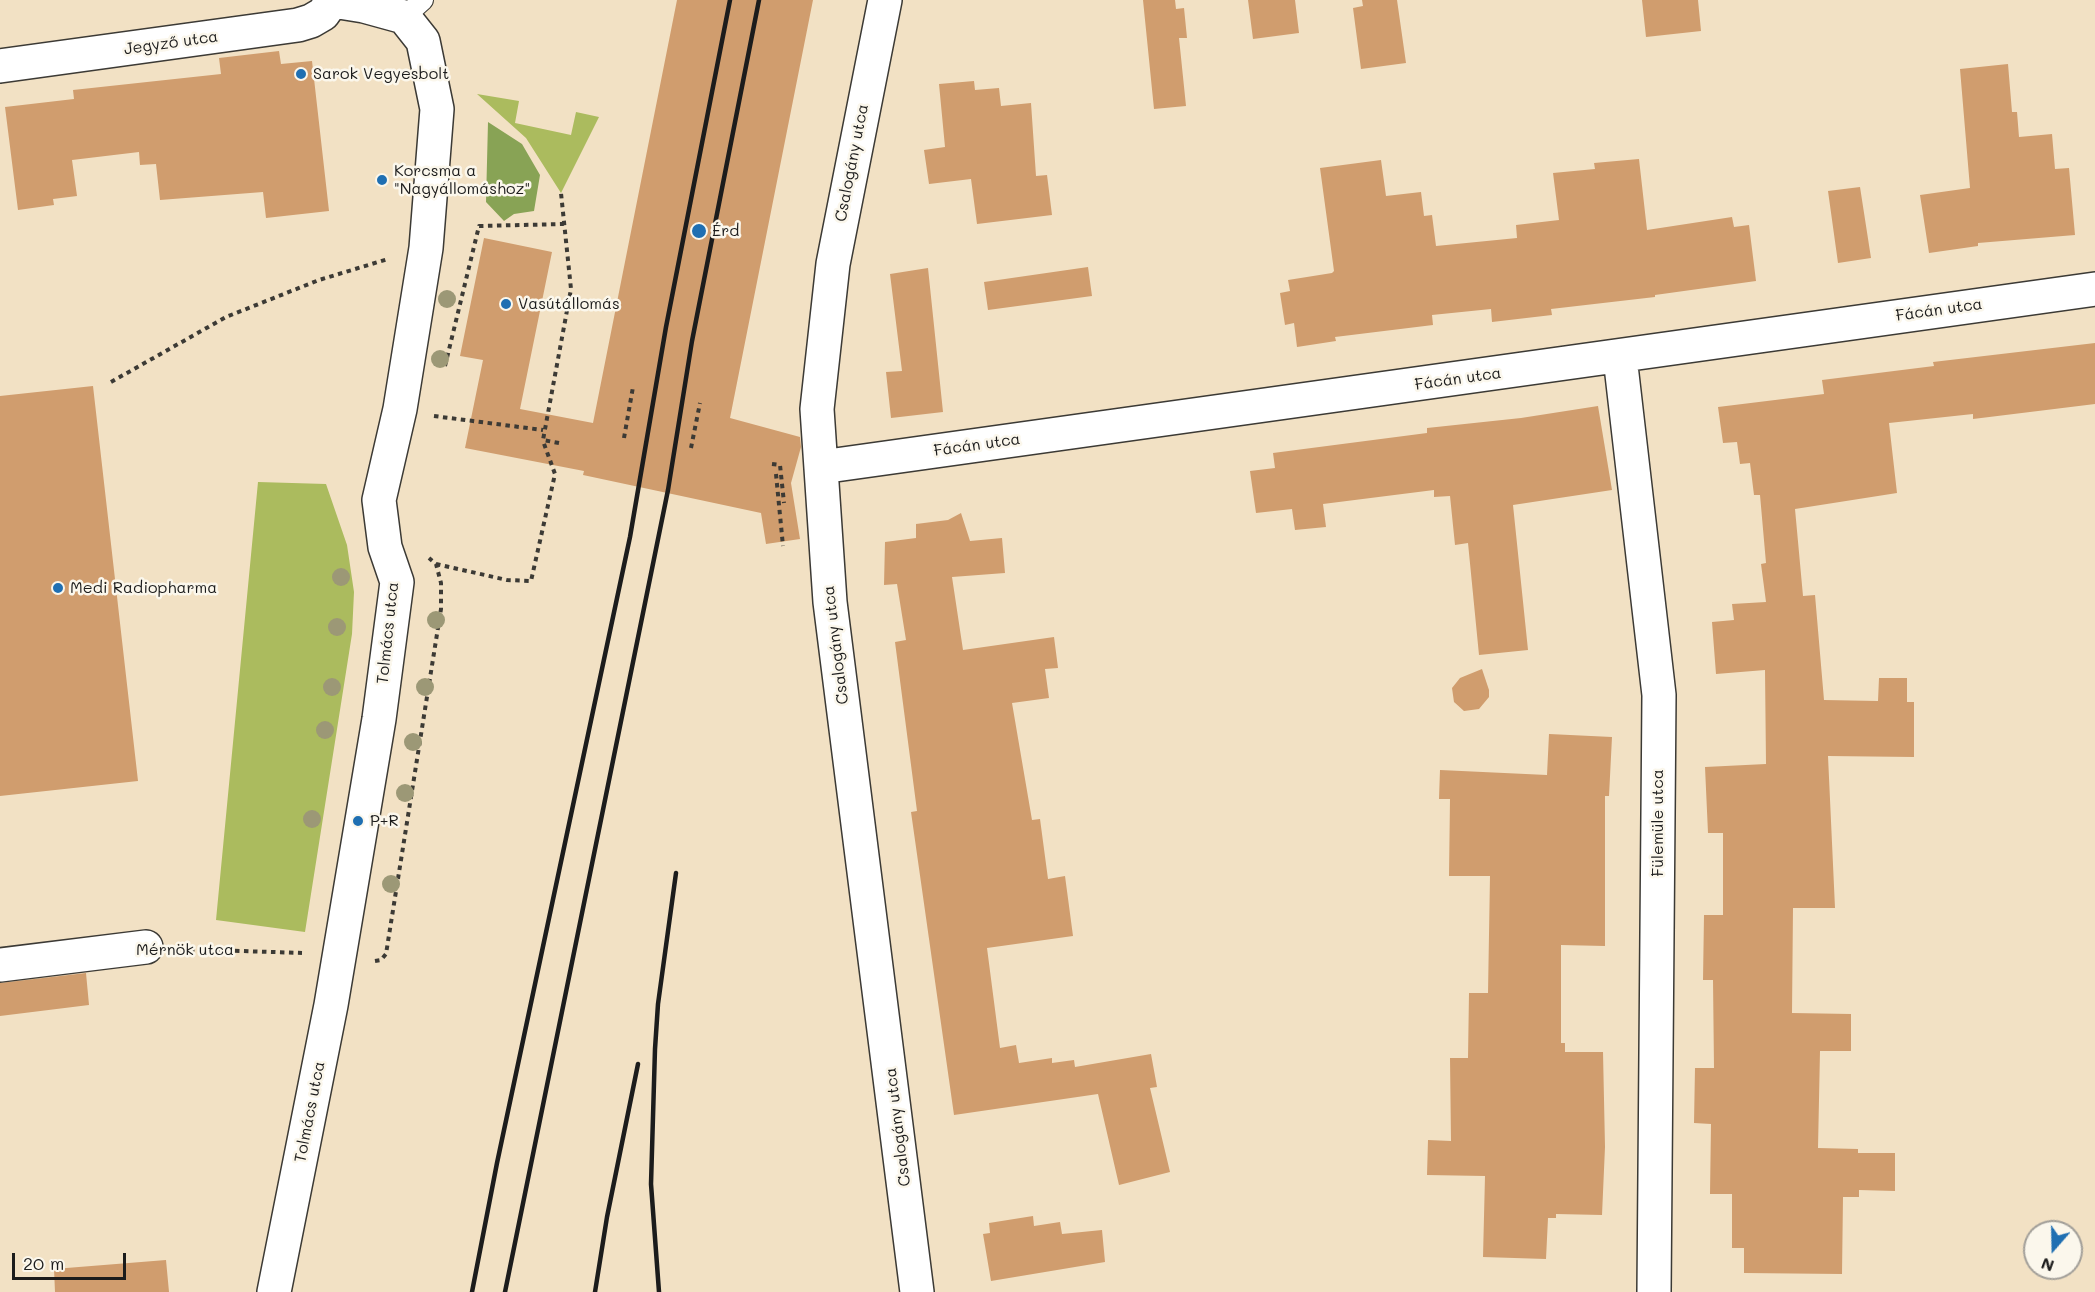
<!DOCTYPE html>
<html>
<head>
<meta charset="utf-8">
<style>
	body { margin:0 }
	#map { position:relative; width:2095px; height:1292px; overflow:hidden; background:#f2e1c4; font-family:Mali,sans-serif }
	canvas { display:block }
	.north { position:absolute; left:2023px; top:1220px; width:60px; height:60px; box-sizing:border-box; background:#fbf7ec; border:2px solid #a29f99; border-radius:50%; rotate:200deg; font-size:16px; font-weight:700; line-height:24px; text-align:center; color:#1c1c1c }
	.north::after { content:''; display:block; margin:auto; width:21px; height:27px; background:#1f6fb2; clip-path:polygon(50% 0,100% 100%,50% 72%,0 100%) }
	.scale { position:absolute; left:12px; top:1253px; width:114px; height:27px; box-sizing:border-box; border:3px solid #1c1c1c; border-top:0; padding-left:8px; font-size:18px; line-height:21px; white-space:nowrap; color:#1c1c1c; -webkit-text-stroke:4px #fbf7ec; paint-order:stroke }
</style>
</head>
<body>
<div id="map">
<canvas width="2095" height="1292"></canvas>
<div class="north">N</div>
<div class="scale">20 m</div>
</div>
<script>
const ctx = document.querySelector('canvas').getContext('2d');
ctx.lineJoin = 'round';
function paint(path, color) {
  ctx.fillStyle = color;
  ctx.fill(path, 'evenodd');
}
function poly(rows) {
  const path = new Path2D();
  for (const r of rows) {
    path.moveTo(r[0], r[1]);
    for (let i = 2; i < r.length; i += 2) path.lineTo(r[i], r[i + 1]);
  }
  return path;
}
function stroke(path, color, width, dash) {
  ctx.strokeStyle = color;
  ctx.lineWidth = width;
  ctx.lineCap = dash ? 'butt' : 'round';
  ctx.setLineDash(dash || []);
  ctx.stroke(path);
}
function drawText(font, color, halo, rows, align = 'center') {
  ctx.font = font + ' Mali,sans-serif';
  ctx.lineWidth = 5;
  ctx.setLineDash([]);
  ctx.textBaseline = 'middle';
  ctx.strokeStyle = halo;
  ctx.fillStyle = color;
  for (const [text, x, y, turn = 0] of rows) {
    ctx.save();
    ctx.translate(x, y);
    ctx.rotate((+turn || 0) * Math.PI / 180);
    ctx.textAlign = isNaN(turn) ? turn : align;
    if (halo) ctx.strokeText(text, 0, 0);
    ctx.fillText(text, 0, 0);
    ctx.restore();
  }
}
const green = poly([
	[477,94,519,101,515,123,571,135,576,112,599,117,561,193,526,138],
	[258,482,326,484,347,545,354,592,352,634,305,932,216,920]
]);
const forest = poly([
	[488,122,522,144,540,175,534,211,514,214,504,221,486,202]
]);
const building = poly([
	[677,0,813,0,730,418,800,437,801,447,791,483,800,539,766,544,761,513,583,475,584,471,465,448,483,360,460,356,484,238,552,252,520,409,593,423],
	[1143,0,1175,0,1176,9,1184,8,1187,38,1179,38,1186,106,1154,109],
	[1248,0,1295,0,1299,33,1253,39],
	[1362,0,1397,0,1406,63,1361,69,1353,8,1363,6],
	[1642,0,1698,0,1701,31,1646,37],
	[279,51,281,64,312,61,329,211,266,218,263,192,160,200,156,164,140,165,139,152,72,160,77,196,53,199,54,205,18,210,5,107,74,99,73,90,221,74,219,58],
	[2008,64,2012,112,2017,112,2019,137,2052,134,2055,169,2069,168,2075,235,1978,243,1978,246,1929,253,1920,195,1970,188,1960,69],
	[974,81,975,90,999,88,1001,106,1031,103,1036,176,1047,175,1052,215,977,224,971,179,929,184,924,150,945,147,939,84],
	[1639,159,1647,230,1732,217,1734,227,1749,225,1756,281,1655,295,1655,297,1551,309,1552,315,1492,322,1491,309,1432,315,1433,325,1335,337,1336,341,1297,347,1294,323,1285,325,1280,293,1290,291,1288,280,1332,273,1334,271,1320,168,1381,160,1386,196,1421,192,1424,216,1432,215,1436,246,1517,238,1516,225,1559,220,1553,173,1595,169,1594,163],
	[1860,187,1871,258,1838,263,1828,191],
	[1088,267,1092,296,988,310,984,282],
	[928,268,943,412,891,418,886,372,902,371,890,274],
	[2095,343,2095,404,1973,419,1973,414,1889,423,1897,493,1795,509,1803,596,1815,595,1824,700,1878,701,1879,678,1907,678,1907,702,1914,702,1914,757,1828,756,1835,908,1793,908,1792,1013,1851,1014,1851,1051,1820,1051,1818,1148,1858,1149,1858,1153,1895,1153,1895,1191,1859,1190,1859,1197,1843,1197,1842,1274,1744,1273,1744,1248,1732,1248,1732,1194,1710,1194,1711,1124,1694,1123,1695,1068,1714,1068,1713,980,1703,980,1704,915,1723,915,1723,833,1708,833,1705,767,1766,764,1765,670,1716,674,1712,622,1734,620,1732,604,1766,602,1761,564,1766,563,1760,495,1754,495,1750,463,1740,464,1737,442,1723,443,1718,407,1824,394,1822,380,1934,366,1933,362],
	[93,386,138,781,0,796,0,396],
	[1598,406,1612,490,1513,505,1528,650,1479,655,1468,543,1455,545,1450,496,1434,497,1434,490,1323,504,1326,527,1295,530,1292,509,1256,513,1250,471,1275,468,1273,453,1427,433,1427,428,1521,418],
	[961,513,970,541,1002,538,1005,573,952,577,963,650,1054,637,1058,668,1045,669,1049,698,1012,703,1032,820,1040,819,1048,879,1065,876,1073,936,987,948,1000,1048,1016,1045,1019,1063,1052,1058,1052,1063,1074,1060,1075,1067,1151,1054,1157,1087,1150,1088,1170,1172,1119,1185,1098,1094,954,1115,911,812,917,811,895,642,906,640,897,584,884,585,885,542,916,538,916,524,948,520],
	[1482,669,1489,690,1489,697,1479,709,1464,711,1454,702,1452,688,1460,678],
	[1549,734,1612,737,1609,796,1605,796,1605,946,1561,945,1561,1043,1565,1043,1565,1052,1603,1052,1605,1147,1602,1215,1556,1214,1556,1218,1548,1218,1546,1259,1483,1257,1485,1176,1427,1175,1428,1140,1451,1141,1450,1058,1468,1058,1469,993,1488,993,1490,876,1449,876,1450,799,1439,799,1440,770,1547,775],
	[86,973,89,1005,0,1016,0,983],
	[1033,1216,1034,1226,1060,1222,1062,1234,1102,1230,1105,1262,991,1281,983,1234,990,1233,989,1223],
	[166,1260,169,1292,55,1292,54,1269]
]);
const path = poly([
	[445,366,479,226,564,224],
	[111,382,226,317,319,280,388,259],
	[434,416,543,430],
	[624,438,633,387],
	[559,443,543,440,571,289,561,193],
	[691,448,700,403],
	[772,464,780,465,784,503],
	[776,474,783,546],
	[436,564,507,580,531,581,555,474,543,441],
	[181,949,302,953],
	[375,961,381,960,386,954,441,609,441,583,436,564,429,558]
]);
const lane = poly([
	[404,17,423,0]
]);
const street = poly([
	[885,0,833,264,817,409,830,602,917,1292],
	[0,66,298,25,311,21,323,14,333,0],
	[1620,357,1659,695,1654,1292],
	[821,467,2095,289],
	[0,965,146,947],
	[274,1292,331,1005,379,719,397,582,385,547,379,500,400,409,426,248,437,109,423,41,404,17,364,6,333,1]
]);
const rail = poly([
	[472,1292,497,1163,630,537,666,327,730,0],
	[505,1292,668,490,692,341,759,0],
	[595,1292,607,1217,638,1064],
	[659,1292,651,1184,655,1049,658,1004,676,873]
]);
const trees = [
	[447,299],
	[440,359],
	[341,577],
	[436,620],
	[337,627],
	[332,687],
	[425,687],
	[325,730],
	[413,742],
	[405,793],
	[312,819],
	[391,884]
];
const markers = [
	[301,74,6,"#1f6fb2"],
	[382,180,6,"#1f6fb2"],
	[699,231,8,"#1f6fb2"],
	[506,304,6,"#1f6fb2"],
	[58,588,6,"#1f6fb2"],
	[358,821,6,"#1f6fb2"]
];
const streetNames = [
	["Jegyző utca",171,43,-8],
	["Csalogány utca",852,163,-79],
	["Fácán utca",1939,310,-8],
	["Fácán utca",1458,379,-8],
	["Fácán utca",977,445,-8],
	["Tolmács utca",388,633,-84],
	["Csalogány utca",836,645,-97],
	["Fülemüle utca",1658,823,-90],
	["Mérnök utca",185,950],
	["Tolmács utca",310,1112,-79],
	["Csalogány utca",898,1127,-97]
];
const poiNames = [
	["Sarok Vegyesbolt",313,74],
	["Korcsma a",394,171],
	["\"Nagyállomáshoz\"",394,189],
	["Érd",712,231],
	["Vasútállomás",518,304],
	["Medi Radiopharma",70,588],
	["P+R",370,821]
];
paint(green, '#abbb5e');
paint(forest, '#88a355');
paint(building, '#d09d6e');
stroke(lane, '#3c3a35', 22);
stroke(street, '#3c3a35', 36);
stroke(path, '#3c3a35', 4, [4.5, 4.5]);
stroke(lane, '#fff', 20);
stroke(street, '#fff', 33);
stroke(rail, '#1c1c1c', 4.5);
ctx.fillStyle = '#9c9876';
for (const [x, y] of trees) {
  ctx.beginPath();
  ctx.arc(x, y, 9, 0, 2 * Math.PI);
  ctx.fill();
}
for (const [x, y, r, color] of markers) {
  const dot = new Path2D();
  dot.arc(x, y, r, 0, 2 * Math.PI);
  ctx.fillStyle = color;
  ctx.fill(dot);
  stroke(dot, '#fbf7ec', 2);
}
drawText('16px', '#1c1c1c', '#fbf7ec', streetNames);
drawText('16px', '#1c1c1c', '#fbf7ec', poiNames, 'left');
</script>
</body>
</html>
